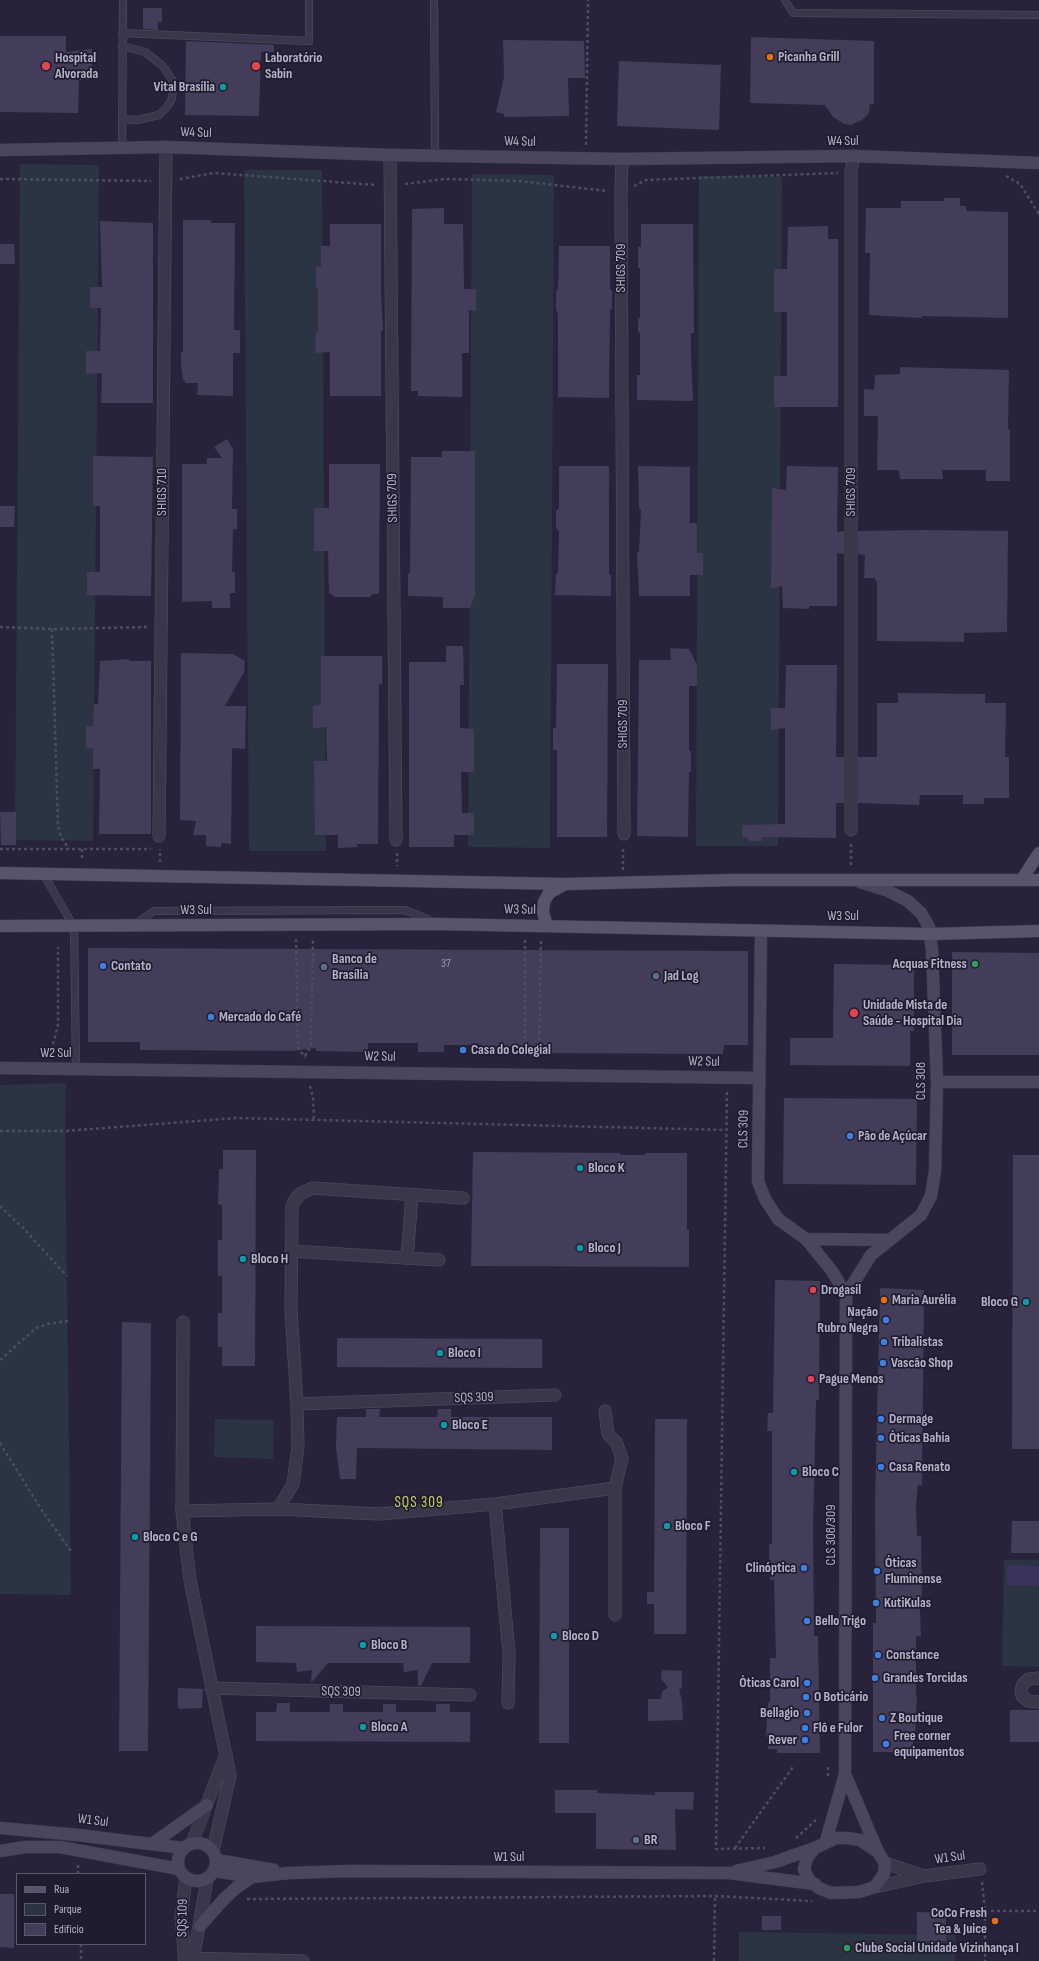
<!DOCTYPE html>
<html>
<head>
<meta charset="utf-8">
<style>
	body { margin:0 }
	#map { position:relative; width:1039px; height:1961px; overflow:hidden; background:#28233b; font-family:"Sofia Sans Condensed",sans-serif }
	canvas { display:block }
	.legend { position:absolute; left:16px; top:1873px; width:130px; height:72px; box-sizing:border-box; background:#201c30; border:1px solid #5c586c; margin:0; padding:5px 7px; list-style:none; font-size:12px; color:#b7b2c7 }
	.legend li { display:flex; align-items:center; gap:8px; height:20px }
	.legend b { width:20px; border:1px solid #5c586c }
</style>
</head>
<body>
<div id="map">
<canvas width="1039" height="1961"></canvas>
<ul class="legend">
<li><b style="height:5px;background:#59546b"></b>Rua</li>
<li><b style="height:11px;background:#2a3443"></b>Parque</li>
<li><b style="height:11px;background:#433d59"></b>Edifício</li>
</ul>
</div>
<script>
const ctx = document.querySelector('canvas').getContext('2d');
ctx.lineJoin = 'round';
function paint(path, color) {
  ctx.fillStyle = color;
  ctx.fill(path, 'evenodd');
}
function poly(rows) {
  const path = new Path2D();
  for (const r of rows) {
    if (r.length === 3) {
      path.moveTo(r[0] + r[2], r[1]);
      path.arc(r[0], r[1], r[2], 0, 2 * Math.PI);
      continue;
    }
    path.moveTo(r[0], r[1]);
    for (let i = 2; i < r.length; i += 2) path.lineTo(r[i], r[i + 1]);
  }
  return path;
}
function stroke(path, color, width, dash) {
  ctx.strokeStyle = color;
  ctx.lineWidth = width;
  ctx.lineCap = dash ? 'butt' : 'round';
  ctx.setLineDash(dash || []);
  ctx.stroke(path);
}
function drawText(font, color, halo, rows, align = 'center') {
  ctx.font = font + ' "Sofia Sans Condensed",sans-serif';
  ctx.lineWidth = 3.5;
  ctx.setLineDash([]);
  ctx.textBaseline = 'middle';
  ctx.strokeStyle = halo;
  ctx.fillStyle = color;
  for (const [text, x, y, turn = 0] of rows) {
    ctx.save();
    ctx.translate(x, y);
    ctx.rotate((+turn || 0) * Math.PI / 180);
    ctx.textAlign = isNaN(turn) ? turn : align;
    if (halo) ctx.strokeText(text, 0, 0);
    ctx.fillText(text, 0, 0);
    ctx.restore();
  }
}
const green = poly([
	[20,164,99,165,93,841,15,840],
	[244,170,322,170,326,851,249,851],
	[472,174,554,175,550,848,468,847],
	[699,176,782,177,778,846,696,846],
	[66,1083,65,1131,71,1595,0,1594,0,1085],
	[215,1419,274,1420,273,1459,214,1457],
	[1004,1560,1039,1560,1039,1667,1002,1666],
	[739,1932,956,1935,955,1961,739,1961]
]);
const water = poly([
	[1007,1565,1039,1566,1039,1586,1007,1585]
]);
const building = poly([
	[143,8,162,8,162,22,158,22,158,30,143,29],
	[0,36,66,36,66,52,92,49,92,80,79,80,78,113,0,112],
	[751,37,874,41,874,104,870,104,869,113,862,120,851,125,844,124,833,117,825,105,750,103],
	[503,40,584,41,585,78,568,78,569,116,504,117,504,114,496,112,504,77],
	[186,41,274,45,274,52,261,52,259,116,185,115],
	[619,61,721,65,719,130,617,126],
	[944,198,960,198,960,206,966,206,966,211,1008,212,1008,318,922,316,922,318,869,315,870,253,865,253,866,208,901,208,901,201,944,201],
	[444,208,444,224,463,224,464,289,476,289,476,311,469,310,469,353,462,353,462,397,418,396,418,391,411,391,412,209],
	[183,220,211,220,211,223,235,223,234,330,240,330,240,353,233,353,233,396,197,395,198,383,185,383,185,380,183,380,181,364,181,352,183,352],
	[100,221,153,223,153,403,101,403,102,373,86,374,86,351,100,351,101,308,90,308,90,287,102,287],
	[330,224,381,224,381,289,383,331,381,331,381,396,330,396,330,352,315,353,316,332,318,332,318,289,316,288,316,267,321,267,321,246,330,246],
	[641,224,693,224,694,333,691,333,691,353,693,401,637,400,637,375,640,375,640,332,638,333,638,318,640,318,640,268,638,268,638,247,641,247],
	[828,226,828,239,838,239,838,407,774,407,774,376,787,376,787,312,774,312,774,269,787,269,788,227],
	[0,244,14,244,15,264,0,264],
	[559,246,610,246,610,289,612,291,612,309,610,310,609,398,558,397,558,314,556,309,556,292,558,288],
	[900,367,1009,370,1008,429,1010,429,1010,481,986,481,986,470,942,470,943,479,900,479,899,470,877,470,878,418,877,416,864,416,864,389,874,390,875,375,900,374],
	[227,439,233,449,232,509,237,509,237,529,233,529,232,572,235,572,235,593,230,593,230,608,212,608,212,601,182,602,182,464,207,464,207,458,222,458,214,447],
	[442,451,475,451,475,594,470,608,443,608,443,597,408,596,408,573,410,573,411,457,442,457],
	[93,456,153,457,151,596,87,595,87,572,100,572,100,506,93,506],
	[329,464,380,464,379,594,372,594,370,597,335,597,329,593,328,551,314,551,314,508,329,508],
	[559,466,609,466,609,574,611,575,611,596,555,595,556,575,558,572,559,531,556,528,556,511,559,508],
	[638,466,690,467,690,523,697,523,697,553,703,553,703,575,690,575,690,596,639,596,637,553,639,552,641,510,639,509],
	[787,466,838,467,837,532,844,531,844,554,837,553,837,606,809,606,809,609,783,608,782,586,771,588,772,488,786,490],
	[0,506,15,506,14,527,0,527],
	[921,530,1008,531,1007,632,964,633,964,642,877,641,877,581,875,581,875,578,864,578,865,555,858,554,858,531],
	[446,646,463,646,464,685,460,685,460,728,474,729,474,772,461,772,462,813,474,813,474,835,454,835,454,847,409,847,409,662,446,662],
	[670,648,689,649,697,665,697,686,689,686,689,751,691,751,691,772,689,772,688,837,637,836,639,660,671,660],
	[181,653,233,654,245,661,244,672,225,706,246,706,245,749,232,748,231,844,221,843,221,847,206,846,206,835,193,835,196,821,180,820],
	[321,656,382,656,382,685,379,684,378,844,357,844,357,847,338,848,338,835,315,835,314,761,327,761,326,727,313,728,313,706,321,705],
	[129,659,129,661,151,661,151,834,99,834,100,769,93,769,93,748,86,748,86,726,93,726,94,704,98,704,100,661],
	[557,664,608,664,607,837,557,837,557,750,553,750,553,728,556,728],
	[786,665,837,665,836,757,844,757,844,803,836,803,836,838,762,837,762,841,748,841,748,837,742,837,742,825,785,824,785,728,771,730,771,708,785,708],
	[898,693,985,694,985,703,1006,703,1005,757,1009,757,1009,798,984,798,984,804,963,804,963,795,920,795,919,805,858,803,858,757,877,757,877,703,898,703],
	[0,812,16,812,16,845,1,845],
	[88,948,748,951,748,1045,724,1045,723,1054,544,1053,544,1047,495,1047,494,1052,482,1052,482,1045,444,1045,444,1052,418,1052,418,1043,368,1043,368,1052,316,1051,316,1048,292,1051,140,1050,140,1042,88,1042],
	[952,952,1039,953,1039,1055,952,1055],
	[834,964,914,965,914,1031,910,1031,910,1066,790,1065,790,1038,833,1038],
	[784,1098,917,1099,916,1185,783,1184],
	[223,1150,256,1150,255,1366,222,1366,222,1347,218,1347,218,1313,222,1313,222,1276,218,1276,218,1240,222,1240,222,1205,218,1204,219,1169,223,1169],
	[473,1152,620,1153,620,1155,645,1155,645,1153,687,1153,687,1230,689,1230,689,1267,471,1266],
	[1013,1155,1039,1155,1039,1449,1012,1449],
	[775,1280,820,1281,819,1400,816,1400,813,1526,814,1636,818,1636,820,1753,777,1753,777,1749,768,1749,769,1737,766,1737,768,1702,770,1702,770,1658,776,1658,774,1580,770,1580,769,1544,772,1544,772,1431,767,1431,768,1413,773,1413],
	[880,1288,924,1290,922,1485,918,1485,916,1505,917,1536,921,1536,922,1608,920,1608,921,1636,916,1636,916,1695,917,1695,915,1739,913,1739,913,1752,873,1752,873,1623,876,1623,875,1504],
	[122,1322,151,1323,148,1751,119,1751],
	[337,1338,542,1339,542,1368,337,1367],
	[366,1409,380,1409,379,1417,437,1417,438,1409,451,1409,451,1417,552,1417,552,1450,357,1448,356,1479,340,1479,336,1447,337,1417,366,1417],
	[655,1419,687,1419,686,1634,654,1634,654,1604,647,1604,647,1592,654,1592],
	[1012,1521,1039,1521,1039,1553,1011,1553],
	[540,1528,569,1528,569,1743,539,1743],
	[256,1626,470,1627,470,1663,432,1663,421,1686,418,1686,418,1670,404,1672,403,1663,328,1663,311,1683,312,1670,297,1672,296,1663,256,1662],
	[662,1670,682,1671,682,1687,679,1690,682,1700,683,1720,648,1721,648,1699,661,1699,662,1692,668,1687,661,1679],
	[178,1688,203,1689,202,1708,179,1709,178,1706],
	[277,1703,290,1703,290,1712,330,1712,330,1704,343,1704,343,1712,383,1712,383,1704,396,1704,396,1712,436,1712,436,1704,450,1704,450,1712,470,1712,470,1742,256,1741,256,1712,276,1712],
	[1010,1710,1039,1710,1039,1742,1010,1742],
	[555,1790,597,1790,597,1793,655,1795,655,1792,694,1792,693,1810,675,1809,676,1850,596,1849,596,1813,555,1813],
	[0,1894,14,1894,14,1948,0,1947],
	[917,1912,946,1913,946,1941,917,1941],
	[762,1916,781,1916,781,1930,762,1930]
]);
const path = poly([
	[586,145,588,0],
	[1006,176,1020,184,1039,214],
	[0,179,151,181],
	[180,179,214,173,376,185],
	[405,184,445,179,520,181,607,191],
	[634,186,646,180,838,173],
	[0,627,52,629,147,627],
	[52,629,58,826,61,837,69,849],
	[851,844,851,867],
	[0,849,151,849],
	[82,849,82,860],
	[397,853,397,866],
	[160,862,160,849],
	[623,870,623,847],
	[296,939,298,1047,305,1058],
	[525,940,525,1055,539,1055,541,939],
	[52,1056,52,1048,58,1025,58,947],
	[305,1056,311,1046,313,939],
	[310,1086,313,1097,314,1120],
	[727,1092,716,1849,765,1848],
	[0,1131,65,1131,236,1118,727,1130],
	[0,1206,24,1229,67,1276],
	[0,1360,36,1328,48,1324,68,1321],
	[0,1443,41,1509,71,1551],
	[828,1767,828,1778],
	[796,1838,816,1820],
	[735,1848,793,1767],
	[78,1865,78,1874],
	[982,1882,985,1911,985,1961],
	[247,1899,715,1896,812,1901],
	[985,1911,1039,1911],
	[81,1944,81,1961],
	[714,1961,715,1896]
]);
const lane = poly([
	[434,0,435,156],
	[785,0,793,13,1039,15],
	[122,33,309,41,309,0],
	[122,119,137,120,159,115,167,107,172,99,173,90,173,81,163,66,145,52,122,46],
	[122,148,123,0],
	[44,875,74,927,76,1068],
	[135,924,154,911,405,910,432,921]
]);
const street = poly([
	[390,155,396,840],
	[622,159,621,192,624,834],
	[851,830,851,172,854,156],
	[159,836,166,147],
	[291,1251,439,1260],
	[407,1258,412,1195],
	[183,1322,182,1511,190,1580,230,1776,213,1850],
	[297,1404,555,1395],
	[605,1411,608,1434,616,1442,622,1458,615,1488,615,1615],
	[495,1504,509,1653,508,1703],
	[278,1509,293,1484,298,1447,297,1404,291,1310,292,1206,295,1200,300,1194,312,1188,463,1198],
	[182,1511,278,1509,379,1514,495,1504,615,1488],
	[1039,1678,1029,1679,1023,1684,1021,1690,1022,1696,1028,1701,1039,1702],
	[211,1688,470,1695],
	[192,1843,226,1754],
	[885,1863,923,1876],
	[875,1887,924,1876,980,1869],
	[184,1958,303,1961],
	[185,1961,181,1917,186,1878],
	[193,1961,207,1879]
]);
const secondary = poly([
	[0,150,166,147,390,155,622,159,854,156,1039,163],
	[761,931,758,1181,765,1199,778,1219,806,1239,832,1271,846,1295],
	[0,1068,759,1078],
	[937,1082,1039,1082],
	[806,1239,890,1240],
	[846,1295,871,1255,921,1215,931,1196,935,1171,937,1082,932,950,929,927,921,913,908,901,886,890,860,882],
	[845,1774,878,1852],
	[0,1828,78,1835,183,1848],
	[836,1838,847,1838,860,1840,878,1852,885,1863,884,1874,875,1887,859,1892,831,1893,819,1888,809,1880,804,1869,807,1858,815,1848,836,1838],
	[826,1841,845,1774,846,1295],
	[197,1862,19],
	[152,1844,207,1805],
	[0,1851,25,1847,60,1847,179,1869],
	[217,1860,274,1870],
	[215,1871,252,1877,289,1873,350,1871,729,1873,815,1884],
	[736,1871,775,1862,815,1848],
	[200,1926,224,1899,236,1888,252,1877]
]);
const primary = poly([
	[0,873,565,884,733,880,1039,880],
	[1022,879,1039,853],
	[0,926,438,924,930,934,1039,931],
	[547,926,543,912,544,902,549,893,565,884]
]);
const markers = [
	[770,57,4,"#e8710a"],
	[46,66,5,"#e0444e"],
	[256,66,5,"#e0444e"],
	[223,87,4,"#0f9aa8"],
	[975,964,4,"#2e9e5b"],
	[103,966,4,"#3f7fe0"],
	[324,967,4,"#5c6f8a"],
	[656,976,4,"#5c6f8a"],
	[854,1013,5,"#e0444e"],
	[211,1017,4,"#3f7fe0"],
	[463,1050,4,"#3f7fe0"],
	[850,1136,4,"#3f7fe0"],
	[580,1168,4,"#0f9aa8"],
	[580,1248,4,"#0f9aa8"],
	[243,1259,4,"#0f9aa8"],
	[813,1290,4,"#e0444e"],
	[884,1300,4,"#e8710a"],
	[1026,1302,4,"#0f9aa8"],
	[886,1320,4,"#3f7fe0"],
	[884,1342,4,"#3f7fe0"],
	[440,1353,4,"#0f9aa8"],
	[883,1363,4,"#3f7fe0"],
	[811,1379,4,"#e0444e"],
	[881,1419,4,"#3f7fe0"],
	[444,1425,4,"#0f9aa8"],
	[881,1438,4,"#3f7fe0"],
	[881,1467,4,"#3f7fe0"],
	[794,1472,4,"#0f9aa8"],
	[667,1526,4,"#0f9aa8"],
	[135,1537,4,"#0f9aa8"],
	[804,1568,4,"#3f7fe0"],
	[877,1571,4,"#3f7fe0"],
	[876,1603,4,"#3f7fe0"],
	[807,1621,4,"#3f7fe0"],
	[554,1636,4,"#0f9aa8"],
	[363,1645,4,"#0f9aa8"],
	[878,1655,4,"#3f7fe0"],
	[875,1678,4,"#3f7fe0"],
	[807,1683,4,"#3f7fe0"],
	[806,1697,4,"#3f7fe0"],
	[807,1713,4,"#3f7fe0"],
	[882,1718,4,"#3f7fe0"],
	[363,1727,4,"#0f9aa8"],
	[805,1728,4,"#3f7fe0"],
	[805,1740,4,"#3f7fe0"],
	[886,1744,4,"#3f7fe0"],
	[636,1840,4,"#5c6f8a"],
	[995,1921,4,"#e8710a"],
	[847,1948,4,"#2e9e5b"]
];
const numberNames = [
	["37",446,964]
];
const poiNames = [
	["Picanha Grill",778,57],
	["Hospital",55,58],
	["Alvorada",55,74],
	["Laboratório",265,58],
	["Sabin",265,74],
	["Vital Brasília",215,87,"right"],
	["Banco de",332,959],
	["Brasília",332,975],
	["Acquas Fitness",967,964,"right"],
	["Contato",111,966],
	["Jad Log",664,976],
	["Unidade Mista de",863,1005],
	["Saúde - Hospital Dia",863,1021],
	["Mercado do Café",219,1017],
	["Casa do Colegial",471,1050],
	["Pão de Açúcar",858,1136],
	["Bloco K",588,1168],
	["Bloco J",588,1248],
	["Bloco H",251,1259],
	["Drogasil",821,1290],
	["Maria Aurélia",892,1300],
	["Bloco G",1018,1302,"right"],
	["Nação",878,1312,"right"],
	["Rubro Negra",878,1328,"right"],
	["Tribalistas",892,1342],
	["Bloco I",448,1353],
	["Vascão Shop",891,1363],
	["Pague Menos",819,1379],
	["Dermage",889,1419],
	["Bloco E",452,1425],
	["Óticas Bahia",889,1438],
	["Casa Renato",889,1467],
	["Bloco C",802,1472],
	["Bloco F",675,1526],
	["Bloco C e G",143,1537],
	["Óticas",885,1563],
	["Fluminense",885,1579],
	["Clinóptica",796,1568,"right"],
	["KutiKulas",884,1603],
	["Bello Trigo",815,1621],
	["Bloco D",562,1636],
	["Bloco B",371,1645],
	["Constance",886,1655],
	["Grandes Torcidas",883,1678],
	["Óticas Carol",799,1683,"right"],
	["O Boticário",814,1697],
	["Bellagio",799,1713,"right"],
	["Z Boutique",890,1718],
	["Bloco A",371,1727],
	["Flô e Fulor",813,1728],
	["Free corner",894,1736],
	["equipamentos",894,1752],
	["Rever",797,1740,"right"],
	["BR",644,1840],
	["CoCo Fresh",987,1913,"right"],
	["Tea & Juice",987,1929,"right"],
	["Clube Social Unidade Vizinhança I",855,1948]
];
const streetNames = [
	["W4 Sul",196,133,2],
	["W4 Sul",843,141],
	["W4 Sul",520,142,1],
	["SHIGS 709",621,268,-90],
	["SHIGS 710",162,492,-90],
	["SHIGS 709",851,492,-90],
	["SHIGS 709",393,498,-91],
	["SHIGS 709",623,724,-90],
	["W3 Sul",196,910],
	["W3 Sul",520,910,1],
	["W3 Sul",843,916],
	["W2 Sul",56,1053],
	["W2 Sul",380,1057,1],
	["W2 Sul",704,1062,1],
	["CLS 308",921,1081,-90],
	["CLS 309",744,1129,-89],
	["SQS 309",474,1398,-2],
	["CLS 308/309",831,1535,-90],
	["SQS 309",341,1692,1],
	["W1 Sul",93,1821,7],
	["W1 Sul",509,1857],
	["W1 Sul",950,1858,-8],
	["SQS 109",183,1918,-89]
];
const neighbourhoodNames = [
	["SQS 309",419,1503]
];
paint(green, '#2a3443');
paint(water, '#3c335d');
paint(building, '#433d59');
stroke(lane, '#534f63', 8);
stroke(street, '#534f63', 13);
stroke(secondary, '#413d51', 13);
stroke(primary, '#413d51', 13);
stroke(path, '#4a4f60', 2.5, [3, 3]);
stroke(lane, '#3b374b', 7);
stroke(street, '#3b374b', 12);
stroke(secondary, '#4b455e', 12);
stroke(primary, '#59546b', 12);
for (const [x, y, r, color] of markers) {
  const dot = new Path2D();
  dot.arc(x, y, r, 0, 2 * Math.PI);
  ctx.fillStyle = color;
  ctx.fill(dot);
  stroke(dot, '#201c30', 1.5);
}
drawText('12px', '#9a95ac', null, numberNames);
drawText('bold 14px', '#b7b2c7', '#201c30', poiNames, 'left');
drawText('14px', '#b7b2c7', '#201c30', streetNames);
ctx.letterSpacing = '1px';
drawText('15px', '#cad262', '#201c30', neighbourhoodNames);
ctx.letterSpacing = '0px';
</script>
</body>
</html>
